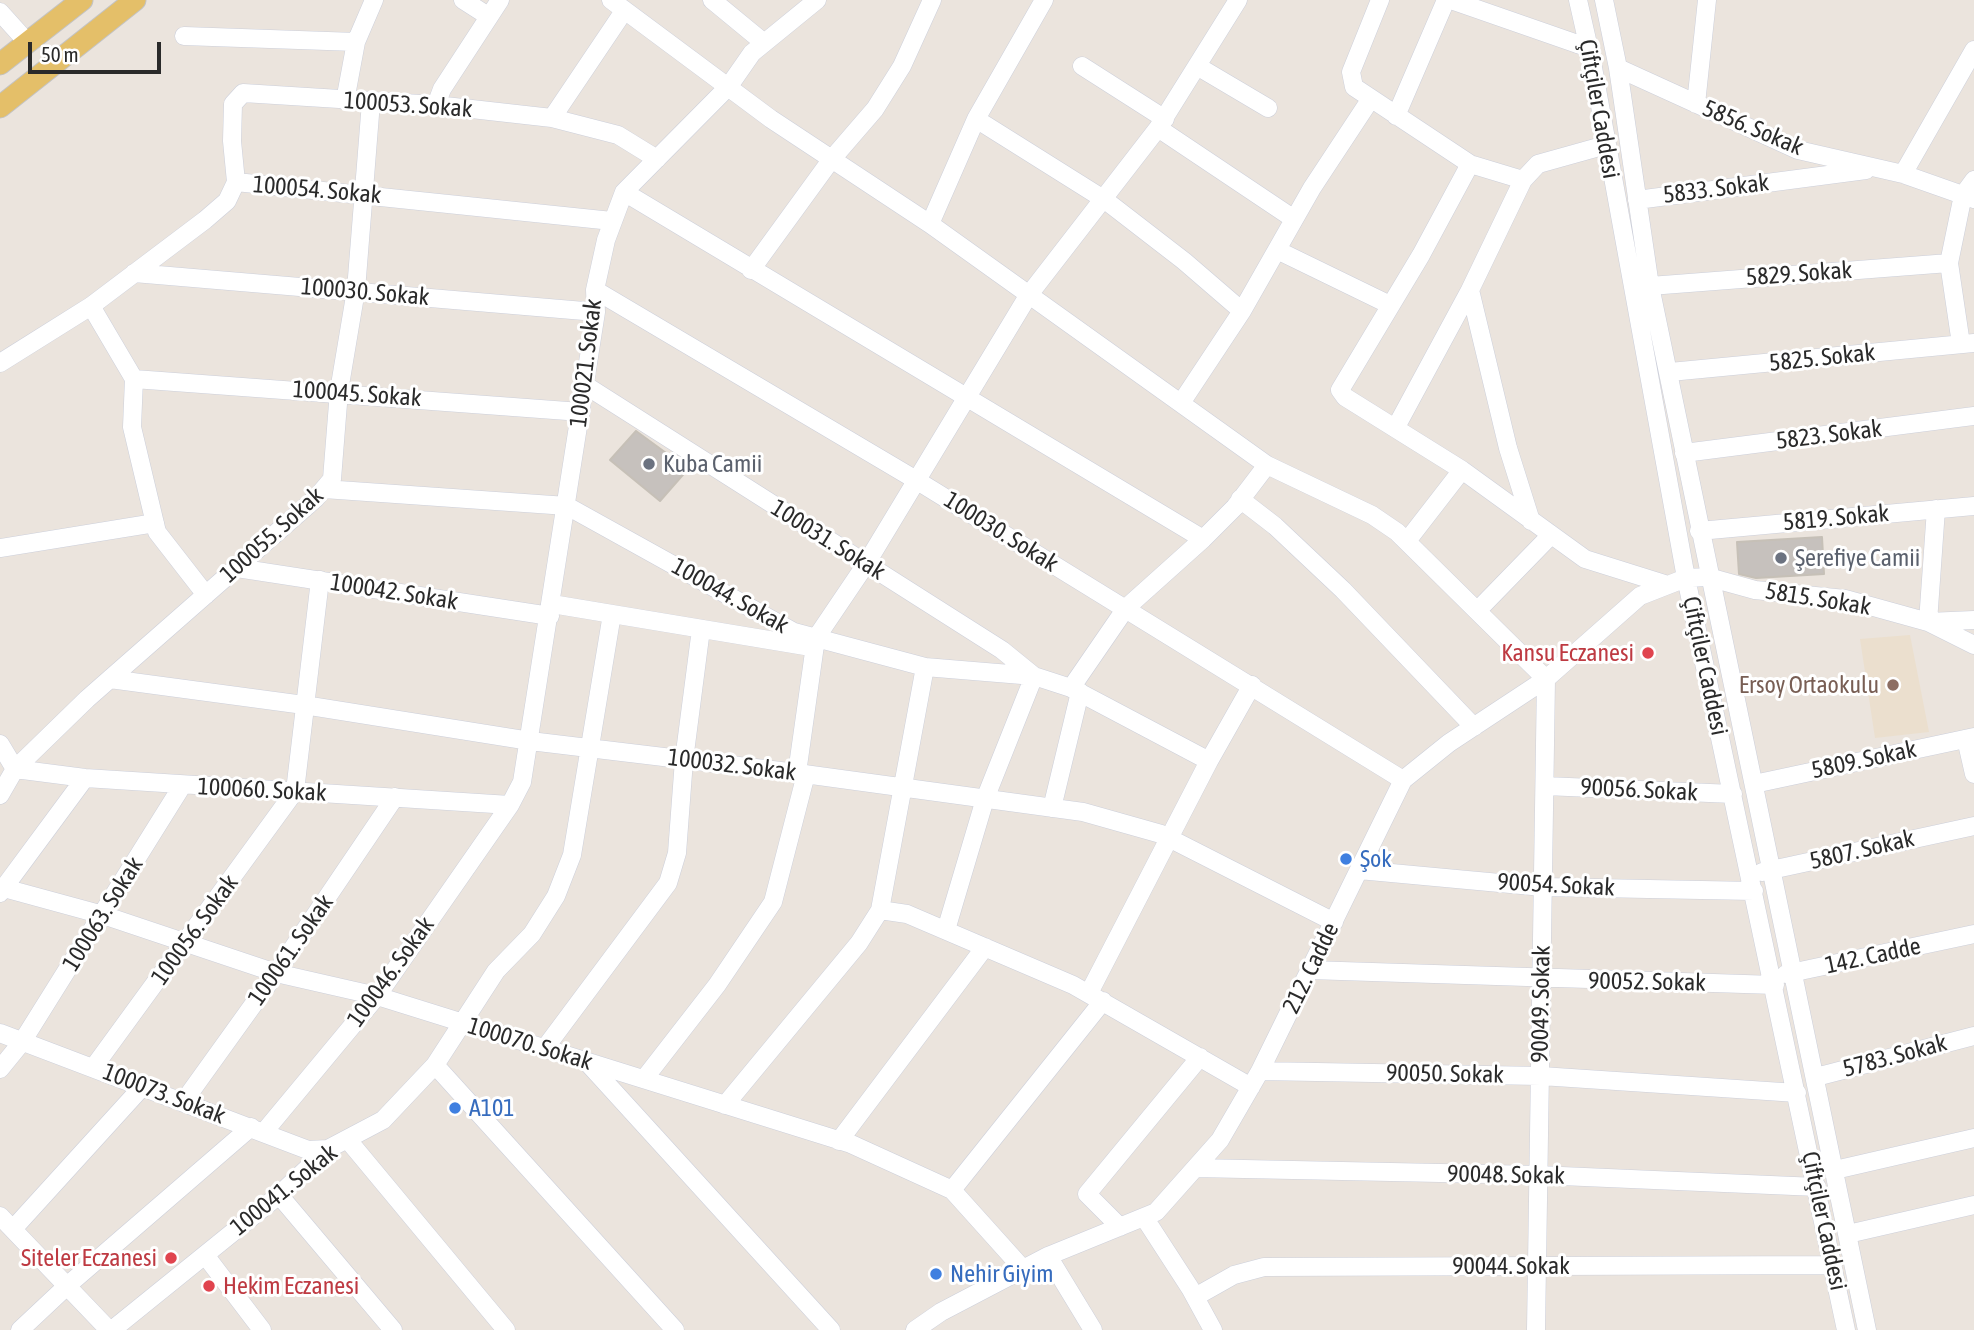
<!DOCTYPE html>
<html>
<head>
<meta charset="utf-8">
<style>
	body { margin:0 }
	#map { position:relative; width:1974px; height:1330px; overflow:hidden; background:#ebe4dd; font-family:"Asap Condensed",sans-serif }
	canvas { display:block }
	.scale { position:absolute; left:28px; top:42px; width:133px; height:32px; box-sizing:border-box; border:4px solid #2a2a2a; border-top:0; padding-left:9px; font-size:21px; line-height:24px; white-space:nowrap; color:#2a2a2a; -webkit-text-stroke:5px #fff; paint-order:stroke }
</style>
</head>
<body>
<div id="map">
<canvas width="1974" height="1330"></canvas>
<div class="scale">50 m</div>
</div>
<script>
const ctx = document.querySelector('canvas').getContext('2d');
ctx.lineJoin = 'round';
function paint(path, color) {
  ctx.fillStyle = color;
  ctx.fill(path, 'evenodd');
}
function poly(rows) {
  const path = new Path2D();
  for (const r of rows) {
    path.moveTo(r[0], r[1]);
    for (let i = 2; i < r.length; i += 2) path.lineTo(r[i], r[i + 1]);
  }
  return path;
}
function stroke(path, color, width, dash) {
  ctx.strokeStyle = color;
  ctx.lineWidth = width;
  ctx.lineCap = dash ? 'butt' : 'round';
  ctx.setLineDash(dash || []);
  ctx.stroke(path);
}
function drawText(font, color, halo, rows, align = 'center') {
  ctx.font = font + ' "Asap Condensed",sans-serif';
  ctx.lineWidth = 6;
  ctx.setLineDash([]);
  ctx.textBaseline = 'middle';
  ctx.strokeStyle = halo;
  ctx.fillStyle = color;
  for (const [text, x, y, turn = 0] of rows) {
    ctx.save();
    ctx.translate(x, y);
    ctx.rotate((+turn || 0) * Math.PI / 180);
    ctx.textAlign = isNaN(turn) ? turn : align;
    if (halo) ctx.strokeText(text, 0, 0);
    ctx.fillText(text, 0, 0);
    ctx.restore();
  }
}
const education = poly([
	[1910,635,1929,732,1875,738,1860,639]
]);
const building = poly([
	[636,431,688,469,660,501,610,460,636,431],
	[1822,537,1824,574,1756,578,1739,574,1737,542,1822,537]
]);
const minor = poly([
	[463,0,488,16],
	[611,0,771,119,930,224,1267,465,1372,515,1397,532,1546,679,1536,1330],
	[712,0,763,42],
	[1044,0,976,119,1105,200,1184,261,1242,311],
	[1380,0,1351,72,1354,87,1470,164,1523,180,1538,164,1606,145],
	[1451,0,1589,48],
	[1578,0,1592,62,1686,578,1846,1330],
	[1604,0,1618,68,1650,286,1867,1330],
	[0,12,27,42],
	[184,36,356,42],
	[1082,66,1165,119],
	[1197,66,1268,108],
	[1618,68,1798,150,1903,174,1974,199],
	[345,101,356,42,374,0],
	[1696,104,1707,0],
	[436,105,442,89,500,0],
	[1396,116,1446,0],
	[552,118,624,11],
	[1158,128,1294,219],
	[1470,164,1421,255,1340,390,1345,397,1462,470,1585,559,1668,585],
	[1903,174,1974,50],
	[1523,180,1470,290,1508,448,1531,521],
	[236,182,232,141,233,104,243,93,436,105,552,118,618,135,657,159],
	[236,182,612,221],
	[624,192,1203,539],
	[1637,200,1866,170],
	[930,224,976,119],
	[1279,251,1390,305],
	[751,270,831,160,875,109,902,66,932,0],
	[134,273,596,312],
	[1650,286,1949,263],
	[595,290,916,480,1403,780],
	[91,306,134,379,132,427,157,532,206,595],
	[1961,344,1949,263,1963,195,1974,180],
	[0,363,91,306,205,220,227,201,236,182],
	[1670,372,1974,343],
	[134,379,581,412],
	[585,385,1002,650,1034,676,985,799,946,930],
	[1181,403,1242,311,1312,188,1370,100],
	[1396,427,1470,290],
	[1684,453,1974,416],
	[324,489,567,506,794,632,925,667,1034,676,1071,688,1209,761],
	[1240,499,1275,526,1343,590,1474,727],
	[1936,509,1928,622,1974,620],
	[1699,531,1974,506],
	[1407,541,1462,470],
	[0,548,155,523],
	[237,568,550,616],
	[552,604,811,647],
	[1477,611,1551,535],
	[110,679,304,705,530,741,797,773,1083,812,1161,834,1334,922],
	[1071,688,1126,608,1203,539,1235,507,1267,465],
	[1966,739,1974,774],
	[0,744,15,769,85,778,510,805],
	[797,773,816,638,866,564,1028,296,1158,128,1238,0],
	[1754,784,1974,737],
	[1545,786,1733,794],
	[0,795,15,769,87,699,316,498,332,479,339,391,356,290,371,102],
	[1052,808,1080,692],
	[1359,870,1543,887,1754,891],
	[1762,872,1974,826],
	[0,887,103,915,276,973,377,996,851,1144,952,1190,1023,1269],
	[0,893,85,778],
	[880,910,907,914,1073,985,1251,1087],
	[1310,970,1775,985],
	[1786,974,1974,934],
	[1089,993,1209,761,1252,685],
	[0,1033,308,1150,328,1149],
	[545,1048,668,883,677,853,684,760,701,629],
	[586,1061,831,1330],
	[435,1065,675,1330],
	[93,1068,295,791,320,580],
	[0,1069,22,1042,182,786],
	[1260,1071,1541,1076,1797,1093],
	[1816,1077,1974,1036],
	[644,1079,717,985,773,902,806,774],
	[184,1101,276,973,395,797],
	[725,1105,859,943,880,910,925,667],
	[264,1132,377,996,510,805,522,782,596,312,595,290,606,240,624,192,729,86,752,53,817,0],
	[348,1140,506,1330],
	[839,1141,985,947],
	[1195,1168,1538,1175,1817,1187],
	[1835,1170,1974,1138],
	[952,1190,1103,1001],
	[279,1195,393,1330],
	[0,1216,109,1330],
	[1144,1217,1190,1288,1213,1330],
	[1120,1227,1087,1194,1200,1057],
	[13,1229,143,1086],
	[1848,1234,1974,1205],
	[205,1255,262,1330],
	[1048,1256,1093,1330],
	[1195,1297,1234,1275,1264,1267,1833,1265],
	[20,1330,68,1285,251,1127],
	[112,1330,279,1195,328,1149,383,1120,435,1065,496,971,532,934,556,896,572,855,612,614],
	[915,1330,941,1312,1048,1256,1156,1212,1220,1140,1260,1071,1403,780,1449,743,1546,679,1640,596,1686,578,1708,577,1755,590,1845,599,1928,622,1974,645]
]);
const major = poly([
	[0,64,82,0],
	[0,107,135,0]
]);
const markers = [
	[649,464,7,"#6b7280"],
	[1781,558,7,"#6b7280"],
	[1648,653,7,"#e0444e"],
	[1893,685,7,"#8d6e63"],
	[1346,859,7,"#3f7fe0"],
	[455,1108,7,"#3f7fe0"],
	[171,1258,7,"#e0444e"],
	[936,1274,7,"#3f7fe0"],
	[209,1286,7,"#e0444e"]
];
const streetNames = [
	["100053. Sokak",408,105,4],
	["Çiftçiler Caddesi",1599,109,80],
	["5856. Sokak",1753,128,23],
	["5833. Sokak",1716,189,-7],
	["100054. Sokak",317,190,5],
	["5829. Sokak",1799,274,-4],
	["100030. Sokak",365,292,5],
	["5825. Sokak",1822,358,-6],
	["100021. Sokak",586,363,-83],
	["100045. Sokak",357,394,4],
	["5823. Sokak",1829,435,-7],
	["5819. Sokak",1836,518,-5],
	["100030. Sokak",1001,532,32],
	["100055. Sokak",272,535,-42],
	["100031. Sokak",828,540,32],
	["100042. Sokak",394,592,9],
	["100044. Sokak",730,596,29],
	["5815. Sokak",1818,599,9],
	["Çiftçiler Caddesi",1705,666,78],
	["5809. Sokak",1864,760,-12],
	["100032. Sokak",732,765,7],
	["100060. Sokak",262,790,3],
	["90056. Sokak",1639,790,3],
	["5807. Sokak",1862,850,-13],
	["90054. Sokak",1556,885,3],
	["100063. Sokak",103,914,-58],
	["100056. Sokak",195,930,-54],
	["100061. Sokak",291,950,-55],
	["142. Cadde",1873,956,-12],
	["212. Cadde",1311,968,-64],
	["100046. Sokak",391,972,-54],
	["90052. Sokak",1647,982,1],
	["90049. Sokak",1541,1004,-89],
	["100070. Sokak",530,1044,17],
	["5783. Sokak",1895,1056,-15],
	["90050. Sokak",1445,1074,1],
	["100073. Sokak",164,1094,21],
	["90048. Sokak",1506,1175,1],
	["100041. Sokak",284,1190,-39],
	["Çiftçiler Caddesi",1824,1221,78],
	["90044. Sokak",1511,1266]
];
const worshipNames = [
	["Kuba Camii",663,464],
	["Şerefiye Camii",1795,558]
];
const healthNames = [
	["Kansu Eczanesi",1634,653],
	["Siteler Eczanesi",157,1258],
	["Hekim Eczanesi",223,1286,"left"]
];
const educationNames = [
	["Ersoy Ortaokulu",1879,685]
];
const shopNames = [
	["Şok",1360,859],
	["A101",469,1108],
	["Nehir Giyim",950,1274]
];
paint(education, '#ebdfce');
paint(building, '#c6c1bd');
stroke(building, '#c6c0b7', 2);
stroke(minor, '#cccfda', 19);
stroke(major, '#c3c3c3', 23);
stroke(minor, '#fff', 18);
stroke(major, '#e4bf69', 21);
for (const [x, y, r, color] of markers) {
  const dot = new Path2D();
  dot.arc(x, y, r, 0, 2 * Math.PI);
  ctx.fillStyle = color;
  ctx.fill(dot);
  stroke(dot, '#fff', 2.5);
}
drawText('24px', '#2a2a2a', '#fff', streetNames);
drawText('24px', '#5b616d', '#fff', worshipNames, 'left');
drawText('24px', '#be3a42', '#fff', healthNames, 'right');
drawText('24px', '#785e54', '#fff', educationNames, 'right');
drawText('24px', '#366cbe', '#fff', shopNames, 'left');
</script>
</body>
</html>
